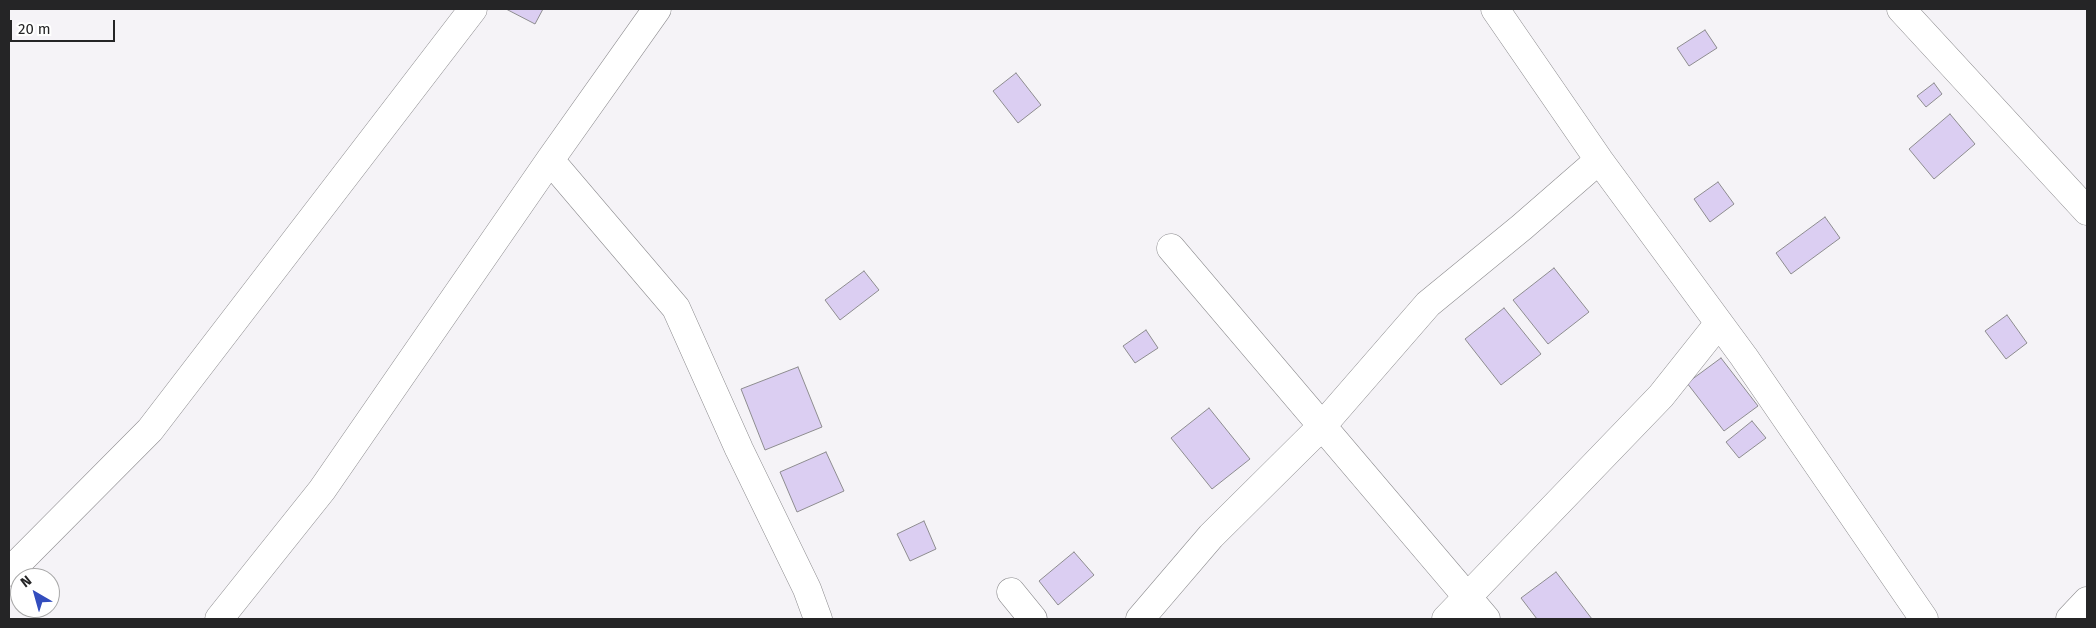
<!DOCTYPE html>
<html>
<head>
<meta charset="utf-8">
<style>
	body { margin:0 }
	#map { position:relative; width:2096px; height:628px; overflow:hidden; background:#f5f3f7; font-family:"Fira Sans",sans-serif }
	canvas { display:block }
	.frame { position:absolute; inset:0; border:10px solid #252526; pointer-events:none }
	.north { position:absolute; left:10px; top:568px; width:50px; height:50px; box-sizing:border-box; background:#fff; border:1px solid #a8a8a8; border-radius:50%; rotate:322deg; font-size:14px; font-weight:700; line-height:20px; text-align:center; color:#252526 }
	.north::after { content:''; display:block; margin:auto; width:18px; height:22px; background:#334dbe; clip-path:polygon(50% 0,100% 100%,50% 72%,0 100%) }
	.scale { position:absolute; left:10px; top:20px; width:105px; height:22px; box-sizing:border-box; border:2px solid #252526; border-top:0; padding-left:6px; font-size:15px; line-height:18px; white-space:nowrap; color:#252526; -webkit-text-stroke:4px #fff; paint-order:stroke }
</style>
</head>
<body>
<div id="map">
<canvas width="2096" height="628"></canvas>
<div class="frame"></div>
<div class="north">N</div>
<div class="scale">20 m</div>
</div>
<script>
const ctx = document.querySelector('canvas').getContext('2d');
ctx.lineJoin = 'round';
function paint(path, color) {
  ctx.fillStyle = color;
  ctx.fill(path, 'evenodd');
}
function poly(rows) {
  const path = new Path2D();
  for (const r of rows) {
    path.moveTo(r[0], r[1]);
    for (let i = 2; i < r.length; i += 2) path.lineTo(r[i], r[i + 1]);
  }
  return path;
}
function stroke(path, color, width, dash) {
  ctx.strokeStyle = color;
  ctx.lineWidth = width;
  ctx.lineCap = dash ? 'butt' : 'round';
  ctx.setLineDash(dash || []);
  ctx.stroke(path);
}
const building = poly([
	[506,9,543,9,535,24,506,9],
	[1705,30,1717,48,1689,66,1677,48,1705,30],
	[1016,73,1041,105,1018,123,993,91,1016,73],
	[1934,83,1942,94,1926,107,1917,96,1934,83],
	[1950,114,1975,144,1934,179,1909,149,1950,114],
	[1718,182,1734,204,1710,222,1694,199,1718,182],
	[1825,217,1840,238,1791,274,1776,253,1825,217],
	[1554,268,1589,312,1548,344,1513,300,1554,268],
	[864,271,879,290,840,320,825,300,864,271],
	[1504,308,1541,354,1501,385,1465,339,1504,308],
	[2007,315,2027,343,2006,359,1985,331,2007,315],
	[1146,330,1158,348,1135,363,1123,346,1146,330],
	[1721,358,1758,406,1724,431,1687,383,1721,358],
	[798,367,822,427,765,450,741,389,798,367],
	[1209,408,1250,459,1212,489,1171,438,1209,408],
	[1752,421,1766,438,1739,458,1726,442,1752,421],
	[826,452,844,491,797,512,780,472,826,452],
	[924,521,936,549,910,561,897,534,924,521],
	[1074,552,1094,575,1058,605,1039,581,1074,552],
	[1556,572,1592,619,1537,619,1521,598,1556,572]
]);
const street = poly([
	[1495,9,1599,160,1744,357,1924,619],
	[1901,9,2087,211],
	[550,160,676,308,739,449,807,589,818,619],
	[1171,248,1486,619],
	[9,572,150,430,473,9],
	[1011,592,1033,619],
	[219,619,322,490,550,160,657,9],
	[1140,619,1211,536,1322,426,1428,304,1522,227,1599,160],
	[1446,619,1661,396,1719,323],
	[2070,619,2087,601]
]);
paint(building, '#dbcef2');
stroke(building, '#8d8c8f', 1);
stroke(street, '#8c8b8e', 29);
stroke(street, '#fff', 28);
</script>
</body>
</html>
